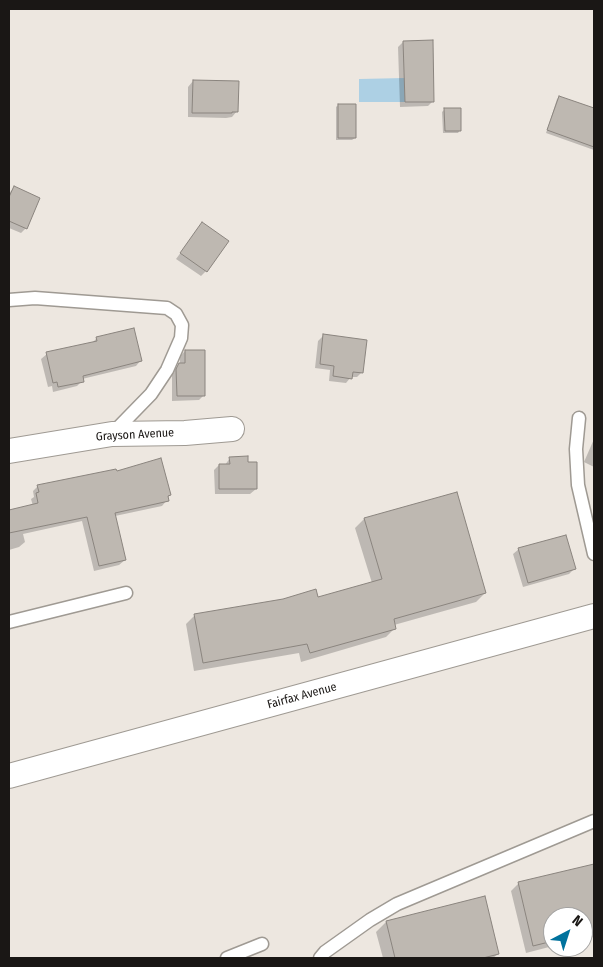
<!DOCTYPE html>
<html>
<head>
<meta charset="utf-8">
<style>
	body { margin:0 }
	#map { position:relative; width:603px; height:967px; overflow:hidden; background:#ede7e0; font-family:"Fira Sans Condensed",sans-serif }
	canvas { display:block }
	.frame { position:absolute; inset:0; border:10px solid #1a1715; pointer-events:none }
	.north { position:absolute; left:543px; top:907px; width:50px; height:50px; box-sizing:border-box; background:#fff; border:1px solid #a3a2a1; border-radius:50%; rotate:40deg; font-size:14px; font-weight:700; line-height:20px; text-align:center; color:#1a1715 }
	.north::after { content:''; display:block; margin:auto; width:18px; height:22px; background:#00729d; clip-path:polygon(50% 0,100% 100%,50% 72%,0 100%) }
</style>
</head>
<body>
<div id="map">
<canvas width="603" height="967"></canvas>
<div class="frame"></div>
<div class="north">N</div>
</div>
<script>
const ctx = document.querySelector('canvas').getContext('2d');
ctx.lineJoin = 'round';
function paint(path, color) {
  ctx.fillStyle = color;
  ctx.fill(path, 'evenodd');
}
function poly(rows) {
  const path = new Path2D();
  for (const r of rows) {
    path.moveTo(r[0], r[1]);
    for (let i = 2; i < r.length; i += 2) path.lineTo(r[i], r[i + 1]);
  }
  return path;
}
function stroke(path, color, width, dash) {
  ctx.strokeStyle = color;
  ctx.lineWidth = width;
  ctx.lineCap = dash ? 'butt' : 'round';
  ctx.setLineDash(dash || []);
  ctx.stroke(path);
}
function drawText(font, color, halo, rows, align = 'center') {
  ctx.font = font + ' "Fira Sans Condensed",sans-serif';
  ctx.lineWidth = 4.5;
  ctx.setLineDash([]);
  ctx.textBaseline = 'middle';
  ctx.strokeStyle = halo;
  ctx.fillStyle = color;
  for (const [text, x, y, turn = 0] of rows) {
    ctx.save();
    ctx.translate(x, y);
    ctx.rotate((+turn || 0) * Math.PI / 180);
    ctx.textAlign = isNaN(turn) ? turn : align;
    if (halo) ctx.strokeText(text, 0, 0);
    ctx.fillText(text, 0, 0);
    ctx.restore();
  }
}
const water = poly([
	[405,78,405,102,359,102,359,79]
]);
const shadow = poly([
	[403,42,433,101,428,106,400,107,398,47],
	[193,81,237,111,232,117,226,118,188,117,188,87],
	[559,97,594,109,594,150,546,133,557,99],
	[338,105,355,138,352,140,336,140,336,107],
	[444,110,460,130,458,133,443,133,442,112],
	[14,188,26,228,21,233,9,228,9,193],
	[202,224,206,271,201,276,176,259],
	[324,335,362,372,357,377,351,377,346,383,329,381,330,370,315,368,318,341],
	[97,338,141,360,136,366,82,379,82,381,77,386,53,392,52,386,48,387,41,359,47,354,92,343],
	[185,351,204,395,199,400,172,401,172,375,174,370,180,364,180,356],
	[594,439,594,467,584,462],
	[230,458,256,489,250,494,215,494,214,470,219,465,225,465],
	[38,486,170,495,167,498,167,500,162,506,115,516,125,560,119,565,94,571,82,521,23,534,25,542,19,547,9,550,9,512,33,506,31,499,34,497,33,491],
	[456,493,485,593,476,602,394,625,395,628,386,637,301,662,299,653,194,671,186,624,195,615,317,598,372,583,355,528,364,519],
	[519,549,574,569,569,574,523,587,513,554],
	[594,865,594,937,583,939,583,917,553,917,553,946,526,953,511,891,519,883],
	[386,922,498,954,493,958,383,958,376,932]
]);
const building = poly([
	[433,40,434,102,405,102,403,41,433,40],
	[193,80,239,81,238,112,232,112,232,113,192,113,193,80],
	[559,96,594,108,594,147,547,130,559,96],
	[338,104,356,104,356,138,338,138,338,104],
	[444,108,461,108,461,131,445,131,444,108],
	[14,186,40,198,27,229,9,221,9,197,14,186],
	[202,222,229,241,207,272,180,253,202,222],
	[134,328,142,361,83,376,84,382,58,387,57,382,53,383,46,352,97,341,96,337,134,328],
	[323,334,367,340,363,373,353,372,352,379,333,376,334,366,320,364,323,334],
	[185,350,205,350,205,396,177,396,176,369,179,363,185,363,185,350],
	[248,456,248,462,257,462,257,489,219,489,219,464,230,464,229,457,248,456],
	[161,458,171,495,168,496,169,501,115,513,126,560,99,566,87,517,9,533,9,510,38,503,36,493,39,492,37,485,116,469,117,471,161,458],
	[457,492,486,593,394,619,396,629,310,653,307,644,203,663,194,614,283,599,316,589,318,597,382,579,364,518,457,492],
	[566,535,576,569,528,583,518,548,566,535],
	[594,864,594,932,583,934,583,917,553,917,553,941,533,946,518,882,594,864],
	[485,896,499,954,483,958,395,958,386,921,485,896]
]);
const lane = poly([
	[9,300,35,298,167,308,176,314,182,325,181,338,167,370,151,394,112,434],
	[579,418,576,449,578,485,594,554],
	[9,622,126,593],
	[227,958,262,944],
	[320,958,325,952,370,920,397,904,594,821]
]);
const street = poly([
	[9,451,112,434,185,433,232,429],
	[9,776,594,616]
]);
const streetNames = [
	["Grayson Avenue",135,435,-3],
	["Fairfax Avenue",302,696,-15]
];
paint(water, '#add0e4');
paint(shadow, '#0003');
paint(building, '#beb8b1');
stroke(building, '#8a847e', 1);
stroke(lane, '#9f9a93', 15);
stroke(street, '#9f9a93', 26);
stroke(lane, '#fff', 12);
stroke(street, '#fff', 24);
drawText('12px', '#1a1715', '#fff', streetNames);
</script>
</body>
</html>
